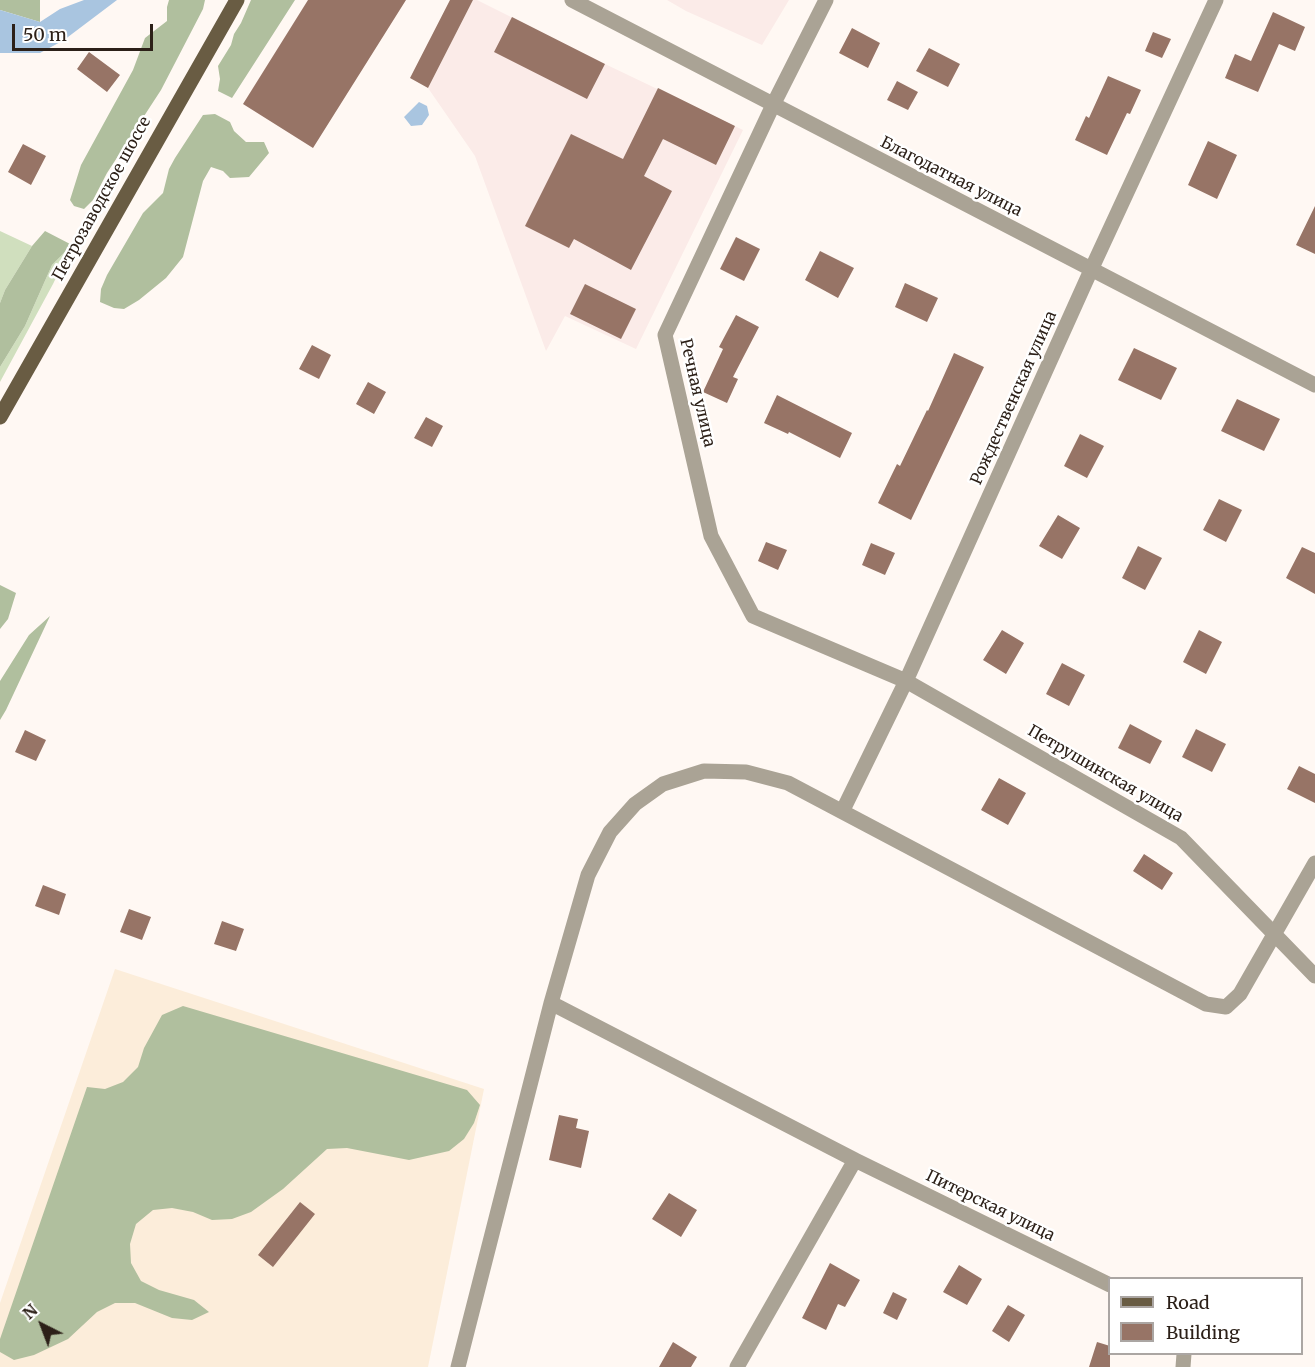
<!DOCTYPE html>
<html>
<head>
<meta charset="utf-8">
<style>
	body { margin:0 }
	#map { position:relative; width:1315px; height:1367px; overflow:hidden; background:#fff8f3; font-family:Merriweather,serif }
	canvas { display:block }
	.legend { position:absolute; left:1108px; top:1277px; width:195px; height:78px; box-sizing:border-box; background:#fff; border:2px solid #aba6a3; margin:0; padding:8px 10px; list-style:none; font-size:18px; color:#2c2018 }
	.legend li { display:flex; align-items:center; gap:12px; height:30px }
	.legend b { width:30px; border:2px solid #aba6a3 }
	.north { position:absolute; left:12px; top:1295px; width:60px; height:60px; -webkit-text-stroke:4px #fff; paint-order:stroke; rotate:318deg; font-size:16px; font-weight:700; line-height:24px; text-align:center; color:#2c2018 }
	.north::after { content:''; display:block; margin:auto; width:21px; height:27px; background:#2c2018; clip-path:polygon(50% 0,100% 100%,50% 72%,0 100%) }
	.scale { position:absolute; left:12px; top:24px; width:141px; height:27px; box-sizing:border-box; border:3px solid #2c2018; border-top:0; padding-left:8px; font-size:18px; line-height:21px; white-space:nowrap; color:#2c2018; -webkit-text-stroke:4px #fff; paint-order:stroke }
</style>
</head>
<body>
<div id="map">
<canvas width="1315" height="1367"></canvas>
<ul class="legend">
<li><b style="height:8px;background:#695c43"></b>Road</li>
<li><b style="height:16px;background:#977466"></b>Building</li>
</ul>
<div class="north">N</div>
<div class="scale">50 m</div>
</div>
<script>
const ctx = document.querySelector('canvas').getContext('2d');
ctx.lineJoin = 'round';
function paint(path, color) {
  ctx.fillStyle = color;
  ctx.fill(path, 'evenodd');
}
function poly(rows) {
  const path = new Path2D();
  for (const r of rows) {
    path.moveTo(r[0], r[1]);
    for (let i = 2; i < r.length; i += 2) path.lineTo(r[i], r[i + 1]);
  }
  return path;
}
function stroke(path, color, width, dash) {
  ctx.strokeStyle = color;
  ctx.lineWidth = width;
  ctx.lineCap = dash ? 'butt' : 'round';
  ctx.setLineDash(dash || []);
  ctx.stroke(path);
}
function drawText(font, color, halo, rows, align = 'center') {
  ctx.font = font + ' Merriweather,serif';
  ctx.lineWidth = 5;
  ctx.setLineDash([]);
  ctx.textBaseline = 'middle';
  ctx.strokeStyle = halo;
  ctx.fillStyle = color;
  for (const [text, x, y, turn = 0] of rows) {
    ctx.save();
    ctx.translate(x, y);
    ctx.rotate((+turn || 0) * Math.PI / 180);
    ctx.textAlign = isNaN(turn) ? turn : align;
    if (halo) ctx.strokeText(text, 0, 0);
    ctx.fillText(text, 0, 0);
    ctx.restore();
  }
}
const commercial = poly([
	[473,0,477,0,605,64,743,130,636,349,565,316,546,351,475,156,428,88],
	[667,0,789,0,762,45,686,11]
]);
const industrial = poly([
	[115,969,484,1089,428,1367,0,1367,0,1303]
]);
const green = poly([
	[0,231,32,246,5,290,0,303],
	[72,245,53,284,0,382,0,367,25,326,52,265]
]);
const forest = poly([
	[0,0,40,0,40,22,0,10],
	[169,0,205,0,203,9,161,90,107,173,93,200,84,209,74,206,70,200,81,165,133,70,145,38,167,21,167,7],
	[251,0,295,0,232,98,218,91,220,79,218,66,231,45,234,34,241,23],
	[215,114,230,122,234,131,246,142,264,142,269,153,249,177,230,178,223,171,211,167,203,181,183,257,166,278,139,300,124,309,114,308,100,302,101,289,107,275,143,213,163,193,169,169,175,158,203,115],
	[45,231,72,245,52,265,25,326,0,367,0,303,5,290,32,246],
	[0,585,16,593,8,619,0,629],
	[50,616,6,710,0,720,0,681,29,635],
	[183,1006,467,1090,480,1105,474,1123,464,1139,449,1151,409,1160,347,1148,327,1149,283,1189,251,1212,232,1219,212,1220,193,1212,172,1208,153,1210,136,1224,130,1244,131,1263,141,1281,159,1290,194,1300,209,1312,192,1320,172,1318,135,1303,115,1303,97,1312,68,1339,34,1355,14,1360,0,1352,0,1339,87,1087,105,1089,123,1082,138,1067,144,1048,162,1015]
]);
const water = poly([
	[84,0,117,0,64,40,40,53,0,53,0,10,40,22,60,9],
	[419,102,427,106,429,115,422,125,411,126,404,117]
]);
const building = poly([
	[308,0,406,0,313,148,243,104],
	[450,0,473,0,428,88,410,78],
	[1273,12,1305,27,1295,51,1279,44,1258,92,1225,78,1235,54,1251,61],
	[512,17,605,64,587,99,494,52],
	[852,28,880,43,868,68,839,53],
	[1153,32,1171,39,1162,58,1145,51],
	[929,48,960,64,948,87,916,71],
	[89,52,120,75,107,92,77,69],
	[1108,76,1141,90,1130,114,1127,113,1107,155,1075,140,1086,116,1089,118],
	[897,81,918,92,908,110,887,100],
	[658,88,735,126,716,165,663,139,644,176,672,191,631,270,574,239,569,248,525,226,571,134,623,159],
	[1208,141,1237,155,1217,199,1188,185],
	[23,144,46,156,31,185,8,172],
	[1315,206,1315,254,1296,245],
	[736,237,760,249,744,281,720,269],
	[820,251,854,268,838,298,805,280],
	[905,283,938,298,927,322,895,307],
	[585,284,636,309,621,339,570,314],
	[736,315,759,327,733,377,738,379,727,403,703,392,723,349,719,347],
	[312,345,331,355,319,379,299,369],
	[1134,348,1177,368,1161,400,1118,380],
	[954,353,984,367,911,520,878,503,897,464,900,466,927,410,928,411],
	[368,382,386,392,374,414,356,404],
	[777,395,852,433,840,458,789,432,788,434,764,423],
	[1237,399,1280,419,1264,451,1221,431],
	[426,417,443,426,432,447,414,438],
	[1080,434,1104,446,1087,478,1064,466],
	[1219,499,1242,510,1226,542,1203,530],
	[1058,515,1080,528,1062,559,1039,546],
	[766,542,787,550,778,570,758,561],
	[871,543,895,553,885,575,862,565],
	[1138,546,1162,558,1145,590,1122,578],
	[1302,547,1315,553,1315,594,1286,578],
	[1002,630,1024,643,1006,674,983,660],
	[1199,630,1222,642,1206,674,1183,662],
	[1062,663,1085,675,1069,706,1046,694],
	[1130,724,1162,741,1150,764,1118,748],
	[1196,729,1226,744,1212,772,1182,757],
	[25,730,46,740,36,761,15,752],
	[1299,766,1315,774,1315,803,1287,789],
	[999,778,1026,793,1008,825,981,810],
	[1144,854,1173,873,1162,890,1133,871],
	[43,885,66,894,59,915,35,906],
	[129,909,151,917,142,940,120,932],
	[222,921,244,929,236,951,214,944],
	[559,1115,578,1119,576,1128,589,1131,581,1168,549,1160],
	[669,1193,697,1210,681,1237,652,1219],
	[300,1202,315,1214,273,1267,258,1255],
	[830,1263,860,1280,845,1307,838,1304,826,1330,802,1318],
	[959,1265,982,1279,967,1305,943,1292],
	[893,1292,907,1299,897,1320,883,1313],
	[1008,1305,1025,1315,1009,1342,992,1331],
	[673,1342,697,1357,691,1367,659,1367],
	[1097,1342,1110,1346,1110,1367,1089,1367]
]);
const minor = poly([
	[572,0,1315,385],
	[826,0,773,105,665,335,711,536,753,616,906,681,1181,838,1315,976],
	[843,810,906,681,1091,270,1216,0],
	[551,1003,855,1160,737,1367],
	[855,1160,1110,1285],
	[458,1367,551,1003,588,875,610,832,635,804,663,784,704,771,746,772,788,783,1206,1004,1226,1007,1240,994,1315,863],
	[1183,1367,1184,1354]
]);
const primary = poly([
	[0,417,237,0]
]);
const streetNames = [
	["Благодатная улица",951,177,27],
	["Петрозаводское шоссе",102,199,-61],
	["Речная улица",697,393,77],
	["Рождественская улица",1014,398,-66],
	["Петрушинская улица",1105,774,30],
	["Питерская улица",990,1206,26]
];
paint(commercial, '#fbebe8');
paint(industrial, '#fcedda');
paint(green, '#d0dfbe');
paint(forest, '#b0bf9e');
paint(water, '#a9c5e0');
paint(building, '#977466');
stroke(minor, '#aaa395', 15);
stroke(primary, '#695c43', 15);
drawText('16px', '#2c2018', '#fff', streetNames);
</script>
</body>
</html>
